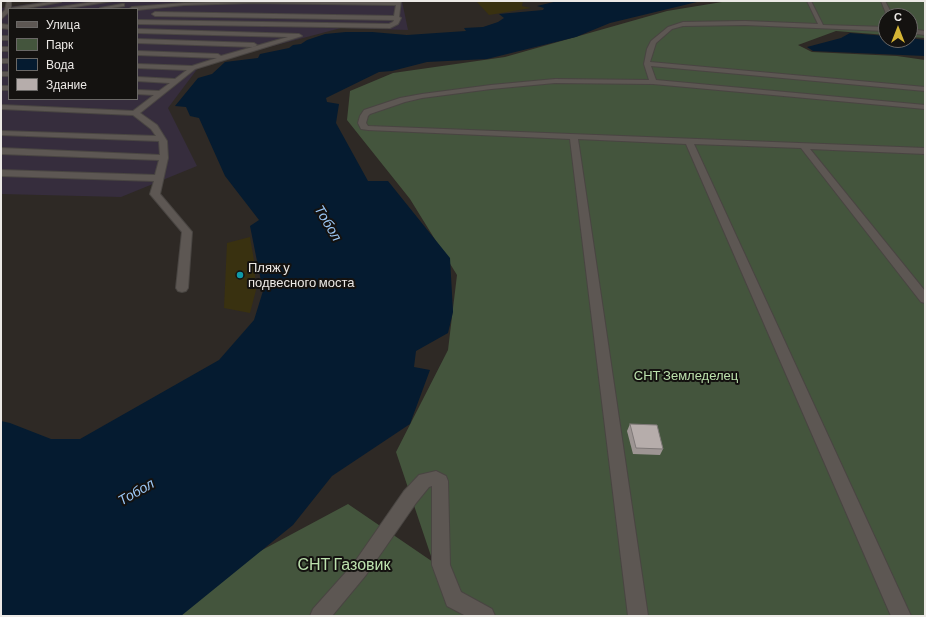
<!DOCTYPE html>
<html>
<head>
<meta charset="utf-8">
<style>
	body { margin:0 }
	#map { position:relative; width:926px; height:617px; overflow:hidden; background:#2e2925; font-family:Barlow,sans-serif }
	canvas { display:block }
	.frame { position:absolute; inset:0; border:2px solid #ece9e6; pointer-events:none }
	.legend { position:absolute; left:8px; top:8px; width:130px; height:92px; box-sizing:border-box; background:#141210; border:1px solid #6a6866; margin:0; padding:5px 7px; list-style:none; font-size:12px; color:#ece9e6 }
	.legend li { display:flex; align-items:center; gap:8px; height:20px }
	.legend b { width:20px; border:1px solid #6a6866 }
	.north { position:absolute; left:878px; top:8px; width:40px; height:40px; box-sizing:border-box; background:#141210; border:1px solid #6a6866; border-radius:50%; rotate:0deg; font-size:11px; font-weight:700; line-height:16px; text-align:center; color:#ece9e6 }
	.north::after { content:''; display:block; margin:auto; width:14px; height:18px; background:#d5b535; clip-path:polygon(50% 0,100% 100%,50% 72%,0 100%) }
</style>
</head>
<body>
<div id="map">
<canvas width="926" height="617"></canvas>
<div class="frame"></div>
<ul class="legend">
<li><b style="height:5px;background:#5d5753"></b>Улица</li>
<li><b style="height:11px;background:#44553d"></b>Парк</li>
<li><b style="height:11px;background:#051b30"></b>Вода</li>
<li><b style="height:11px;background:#b6adab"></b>Здание</li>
</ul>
<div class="north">С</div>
</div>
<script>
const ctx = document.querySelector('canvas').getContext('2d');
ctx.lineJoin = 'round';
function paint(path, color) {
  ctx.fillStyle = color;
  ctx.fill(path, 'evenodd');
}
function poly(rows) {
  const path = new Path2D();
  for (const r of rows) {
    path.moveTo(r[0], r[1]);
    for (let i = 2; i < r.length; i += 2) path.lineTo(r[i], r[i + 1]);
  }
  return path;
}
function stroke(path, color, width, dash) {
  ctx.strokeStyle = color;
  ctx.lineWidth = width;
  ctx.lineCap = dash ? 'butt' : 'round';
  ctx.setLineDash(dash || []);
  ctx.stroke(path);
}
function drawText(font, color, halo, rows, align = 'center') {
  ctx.font = font + ' Barlow,sans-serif';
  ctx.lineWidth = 4;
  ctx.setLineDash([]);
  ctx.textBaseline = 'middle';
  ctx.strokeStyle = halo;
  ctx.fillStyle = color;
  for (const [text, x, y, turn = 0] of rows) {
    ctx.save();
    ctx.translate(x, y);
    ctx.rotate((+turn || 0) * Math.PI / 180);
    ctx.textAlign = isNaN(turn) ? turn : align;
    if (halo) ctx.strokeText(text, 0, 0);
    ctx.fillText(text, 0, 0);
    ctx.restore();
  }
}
const industrial = poly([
	[48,1,402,1,408,30,341,28,269,47,198,68,168,108,197,166,121,197,1,194,1,8],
	[9,9,137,9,137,99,9,99]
]);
const green = poly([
	[728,1,925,1,925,38,910,37,910,16,886,16,886,35,836,31,798,45,812,52,897,56,925,60,925,616,139,616,348,504,433,562,396,452,448,350,457,275,410,199,347,120,350,91,393,73,505,57,667,11]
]);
const sand = poly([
	[476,1,523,1,522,6,531,8,489,15],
	[250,237,254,260,256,290,250,313,224,308,227,243]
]);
const water = poly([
	[558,1,701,1,610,23,576,37,487,59,427,62,392,71,379,72,326,98,327,102,339,104,336,123,368,181,388,181,450,258,453,312,448,333,416,351,414,367,430,370,410,424,332,476,293,525,181,616,1,616,1,421,10,423,51,439,80,439,219,360,254,320,263,291,250,226,259,220,225,176,199,118,190,116,186,107,175,106,198,78,212,74,225,62,258,58,260,54,289,48,293,45,301,44,307,40,325,34,346,32,372,32,407,35,466,31,464,28,483,27,498,22,504,18,499,14,543,10,544,8,537,6],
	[850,33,886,36,886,40,910,40,910,38,925,40,925,56,813,51,807,47,841,38]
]);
const minor = poly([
	[7,1,11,1,11,8,56,1,61,2,22,9,9,9,9,12,1,19,1,14,5,10,7,1],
	[100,1,113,1,62,9,47,9,100,1],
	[235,1,396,2,397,1,401,1,399,17,401,18,398,24,390,28,137,24,137,20,389,24,393,22,394,20,155,16,152,14,155,12,394,16,396,5,251,3,184,5,137,10,129,9,132,7,184,3,235,1],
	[807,1,811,1,823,25,886,27,886,31,745,25,683,26,672,29,656,43,650,62,925,87,925,91,651,66,656,80,925,105,925,109,653,84,555,83,491,89,422,98,405,102,370,114,368,116,366,123,368,126,925,148,925,154,810,149,925,291,925,303,921,302,801,148,694,144,911,616,891,616,686,144,578,139,648,616,628,616,570,139,368,130,361,129,358,123,360,116,364,110,400,98,422,94,491,85,555,79,649,80,644,64,647,49,651,41,668,27,683,22,745,21,818,24,807,1],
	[881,1,885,1,893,16,887,16,881,1],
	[122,4,124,4,124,6,106,9,100,8,122,4],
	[1,24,9,25,9,29,1,28,1,24],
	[137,29,299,34,302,36,195,69,140,113,157,125,167,141,168,158,160,194,192,232,188,288,186,291,182,292,178,291,176,288,182,232,150,194,154,181,1,176,1,170,155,175,159,160,1,154,1,148,160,155,159,141,1,135,1,131,156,136,151,129,133,115,1,109,1,105,133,111,154,95,137,94,137,90,159,91,170,83,137,81,137,77,175,79,187,70,137,68,137,64,192,66,217,58,137,55,137,51,218,54,221,56,288,37,137,33,137,29],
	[910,29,925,31,925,35,910,33,910,29],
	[1,36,9,36,9,40,1,40,1,36],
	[137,39,254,43,257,45,254,47,137,43,137,39],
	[1,47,9,47,9,51,1,51,1,47],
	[1,59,9,59,9,63,1,63,1,59],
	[1,72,9,72,9,76,1,76,1,72],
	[1,86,9,86,9,90,1,90,1,86],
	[436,471,446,476,448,481,450,565,461,592,492,609,495,616,466,616,447,606,432,565,432,486,429,487,416,503,366,575,332,616,310,616,313,609,354,563,404,491,419,475,436,471]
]);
const wall = poly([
	[630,424,663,449,660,455,633,454,627,431]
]);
const building = poly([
	[630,424,657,425,663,449,636,448,630,424]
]);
const markers = [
	[240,275,4,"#0f9aa8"]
];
const poiNames = [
	["Пляж у",248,268],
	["подвесного моста",248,283]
];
const parkNames = [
	["СНТ Земледелец",686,376]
];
const waterNames = [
	["Тобол",328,223,59],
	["Тобол",136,492,-30]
];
const nearParknames = [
	["СНТ Газовик",344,565]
];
paint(industrial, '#362d3d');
paint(green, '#44553d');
paint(sand, '#393110');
paint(water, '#051b30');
stroke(minor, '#494542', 2);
paint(minor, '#5d5753');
paint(wall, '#9d9593');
paint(building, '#b6adab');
stroke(building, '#7f7978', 1);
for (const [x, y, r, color] of markers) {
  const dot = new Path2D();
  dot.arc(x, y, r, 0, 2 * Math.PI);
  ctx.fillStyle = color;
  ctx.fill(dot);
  stroke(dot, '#141210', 1.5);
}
drawText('13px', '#ece9e6', '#141210', poiNames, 'left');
drawText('13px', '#bce1ad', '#141210', parkNames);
drawText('italic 14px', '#9dc9f7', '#141210', waterNames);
drawText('16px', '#bce1ad', '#141210', nearParknames);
</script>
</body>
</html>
